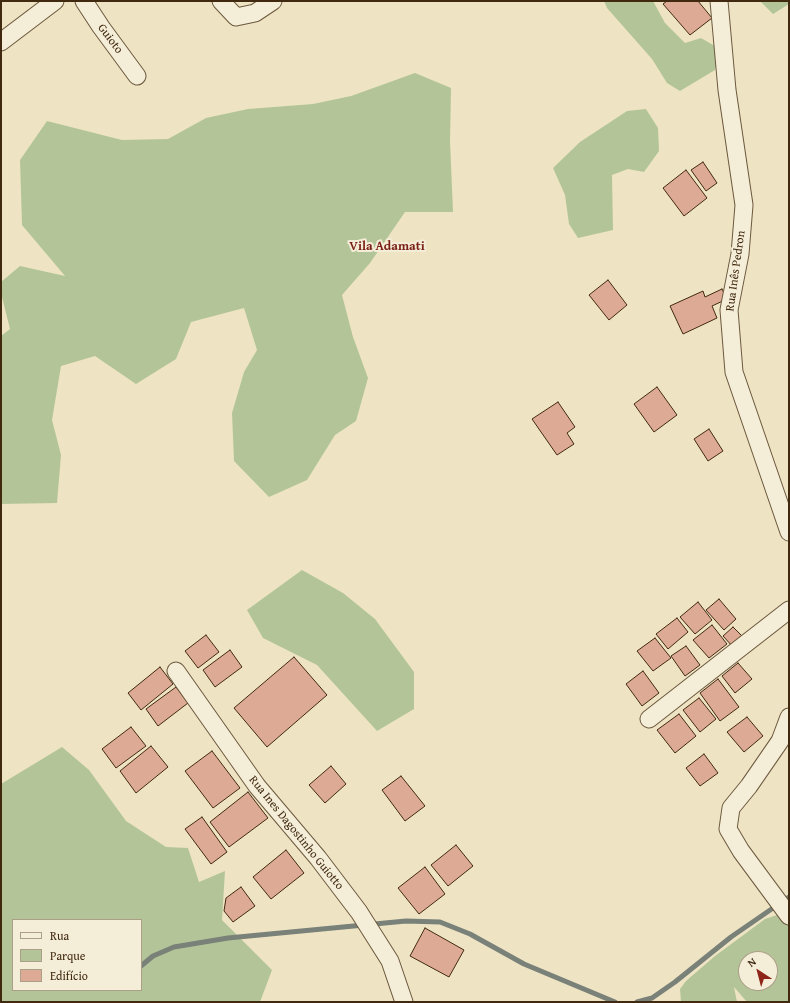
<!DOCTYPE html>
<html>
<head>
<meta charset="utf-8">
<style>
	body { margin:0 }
	#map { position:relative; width:790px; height:1003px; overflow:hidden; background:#eee4c3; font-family:"Gentium Book Plus",serif }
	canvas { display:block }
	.frame { position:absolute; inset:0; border:2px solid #412910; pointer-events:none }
	.legend { position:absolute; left:12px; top:919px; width:130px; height:72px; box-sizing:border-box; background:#f4edd8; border:1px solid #ac9f88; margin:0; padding:5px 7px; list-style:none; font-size:12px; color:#412910 }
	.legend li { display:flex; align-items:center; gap:8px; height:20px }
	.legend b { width:20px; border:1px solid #ac9f88 }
	.north { position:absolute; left:738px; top:951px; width:40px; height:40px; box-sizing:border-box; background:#f4edd8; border:1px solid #ac9f88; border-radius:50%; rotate:324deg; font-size:11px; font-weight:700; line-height:16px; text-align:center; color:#412910 }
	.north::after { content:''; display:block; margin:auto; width:14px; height:18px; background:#8f2418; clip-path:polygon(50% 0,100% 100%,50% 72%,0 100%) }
</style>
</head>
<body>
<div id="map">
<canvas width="790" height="1003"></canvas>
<div class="frame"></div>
<ul class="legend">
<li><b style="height:5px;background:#f4edd8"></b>Rua</li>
<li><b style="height:11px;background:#b3c598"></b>Parque</li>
<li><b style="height:11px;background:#ddab95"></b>Edifício</li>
</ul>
<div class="north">N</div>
</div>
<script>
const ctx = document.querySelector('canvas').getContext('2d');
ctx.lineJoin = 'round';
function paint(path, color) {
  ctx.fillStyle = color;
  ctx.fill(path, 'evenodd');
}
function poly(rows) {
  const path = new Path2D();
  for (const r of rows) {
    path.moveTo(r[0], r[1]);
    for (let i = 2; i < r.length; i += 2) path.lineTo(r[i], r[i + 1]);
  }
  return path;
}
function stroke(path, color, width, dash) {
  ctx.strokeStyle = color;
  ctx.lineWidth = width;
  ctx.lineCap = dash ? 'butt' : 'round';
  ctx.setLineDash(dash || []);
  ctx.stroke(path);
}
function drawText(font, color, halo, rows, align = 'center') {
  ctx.font = font + ' "Gentium Book Plus",serif';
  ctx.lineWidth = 4;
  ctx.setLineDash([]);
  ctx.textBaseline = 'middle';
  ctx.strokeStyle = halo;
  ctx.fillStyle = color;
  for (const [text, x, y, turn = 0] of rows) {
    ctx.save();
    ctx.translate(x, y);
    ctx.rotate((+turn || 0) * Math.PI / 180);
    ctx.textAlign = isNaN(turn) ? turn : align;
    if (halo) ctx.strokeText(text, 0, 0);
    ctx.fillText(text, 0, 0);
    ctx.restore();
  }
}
const green = poly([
	[604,1,653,1,665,23,685,43,701,38,720,49,715,70,680,91,667,83,652,59,607,8],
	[760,1,789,1,789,4,773,14],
	[415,73,451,88,450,141,453,212,405,212,370,263,342,295,353,337,368,378,356,421,335,435,307,480,269,497,234,461,232,413,244,372,257,350,244,308,191,322,176,359,136,384,95,356,61,366,52,420,61,455,57,503,1,504,1,336,10,329,1,293,1,282,20,266,65,276,22,225,20,160,47,121,122,140,168,139,206,118,248,109,313,104,351,96],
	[646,109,658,128,659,151,644,172,628,169,612,175,613,230,578,238,569,224,565,195,553,168,580,142,627,111],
	[302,570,343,593,375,619,414,672,414,709,377,731,317,665,263,638,247,610],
	[62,747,89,770,126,821,166,847,188,848,199,882,225,871,222,920,272,970,260,1002,1,1002,1,784],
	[13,920,141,920,141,990,13,990],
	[780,914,789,925,789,1002,747,1002,734,987,737,1002,681,1002,680,989,686,981,715,956,765,919],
	[746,959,770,959,770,983,746,983]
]);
const stream = poly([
	[141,966,153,956,174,947,228,938,406,921,440,922,470,934,524,964,615,1002],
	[637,1002,652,998,675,982,731,937,789,897]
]);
const building = poly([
	[667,1,698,1,712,18,690,35,663,4,667,1],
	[703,162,717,183,706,191,691,170,703,162],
	[686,170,707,198,684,216,663,188,686,170],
	[608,280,627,305,609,320,589,295,608,280],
	[722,289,727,299,712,306,717,318,683,334,670,306,703,291,705,297,722,289],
	[657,387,677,415,654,432,634,404,657,387],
	[558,402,575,427,567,433,574,444,557,455,532,419,558,402],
	[709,429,723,451,708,461,694,439,709,429],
	[719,599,736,619,724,630,706,610,719,599],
	[698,602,712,620,695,634,680,617,698,602],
	[677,618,688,632,668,649,656,634,677,618],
	[712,625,727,644,709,658,693,640,712,625],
	[733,627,744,638,733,647,723,636,733,627],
	[206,635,219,652,198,668,185,651,206,635],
	[655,638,671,658,653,671,637,651,655,638],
	[686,646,700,665,685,676,671,656,686,646],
	[230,650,242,667,215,687,203,670,230,650],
	[294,657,327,695,267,747,234,708,294,657],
	[738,663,752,679,735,693,722,676,738,663],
	[160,667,173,684,141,710,128,693,160,667],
	[643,671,659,693,642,706,626,684,643,671],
	[718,679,739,707,720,721,700,693,718,679],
	[176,687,188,703,158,726,146,709,176,687],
	[699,698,716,719,700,732,683,710,699,698],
	[679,714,696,736,675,753,657,730,679,714],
	[747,717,763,736,744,752,727,732,747,717],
	[131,727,146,746,116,768,102,749,131,727],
	[151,746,168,767,136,793,120,771,151,746],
	[212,751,240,788,213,808,185,771,212,751],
	[704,754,718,773,700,786,686,768,704,754],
	[331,766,346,784,325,803,309,785,331,766],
	[401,776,425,806,405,821,382,790,401,776],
	[248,792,268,818,229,847,210,822,248,792],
	[202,817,227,852,211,864,185,829,202,817],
	[456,845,473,866,448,886,431,865,456,845],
	[286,850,304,873,271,899,253,877,286,850],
	[425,867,445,894,419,914,398,888,425,867],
	[241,887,255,906,233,922,224,911,226,898,241,887],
	[425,928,464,950,449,977,410,956,425,928]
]);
const minor = poly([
	[84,1,101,27,137,76],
	[221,1,236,17,255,13,273,1],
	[719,1,727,90,744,205,740,254,729,310,734,372,789,532],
	[1,42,55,1],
	[176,671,257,786,318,858,359,912,390,961,404,1002],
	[789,717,780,741,749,786,731,808,728,829,741,851,789,916],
	[649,719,789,610]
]);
const streetNames = [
	["Guioto",110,39,53],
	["Rua Inês Pedron",736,271,-82],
	["Rua Ines Dagostinho Guiotto",296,833,51]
];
const neighbourhoodNames = [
	["Vila Adamati",387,247]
];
paint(green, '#b3c598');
stroke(stream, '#798178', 5);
paint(building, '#ddab95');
stroke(building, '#412910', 1);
stroke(minor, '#6c583d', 19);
stroke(minor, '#f4edd8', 17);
drawText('12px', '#412910', '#f4edd8', streetNames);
drawText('bold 13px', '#7a1f14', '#f4edd8', neighbourhoodNames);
</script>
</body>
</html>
